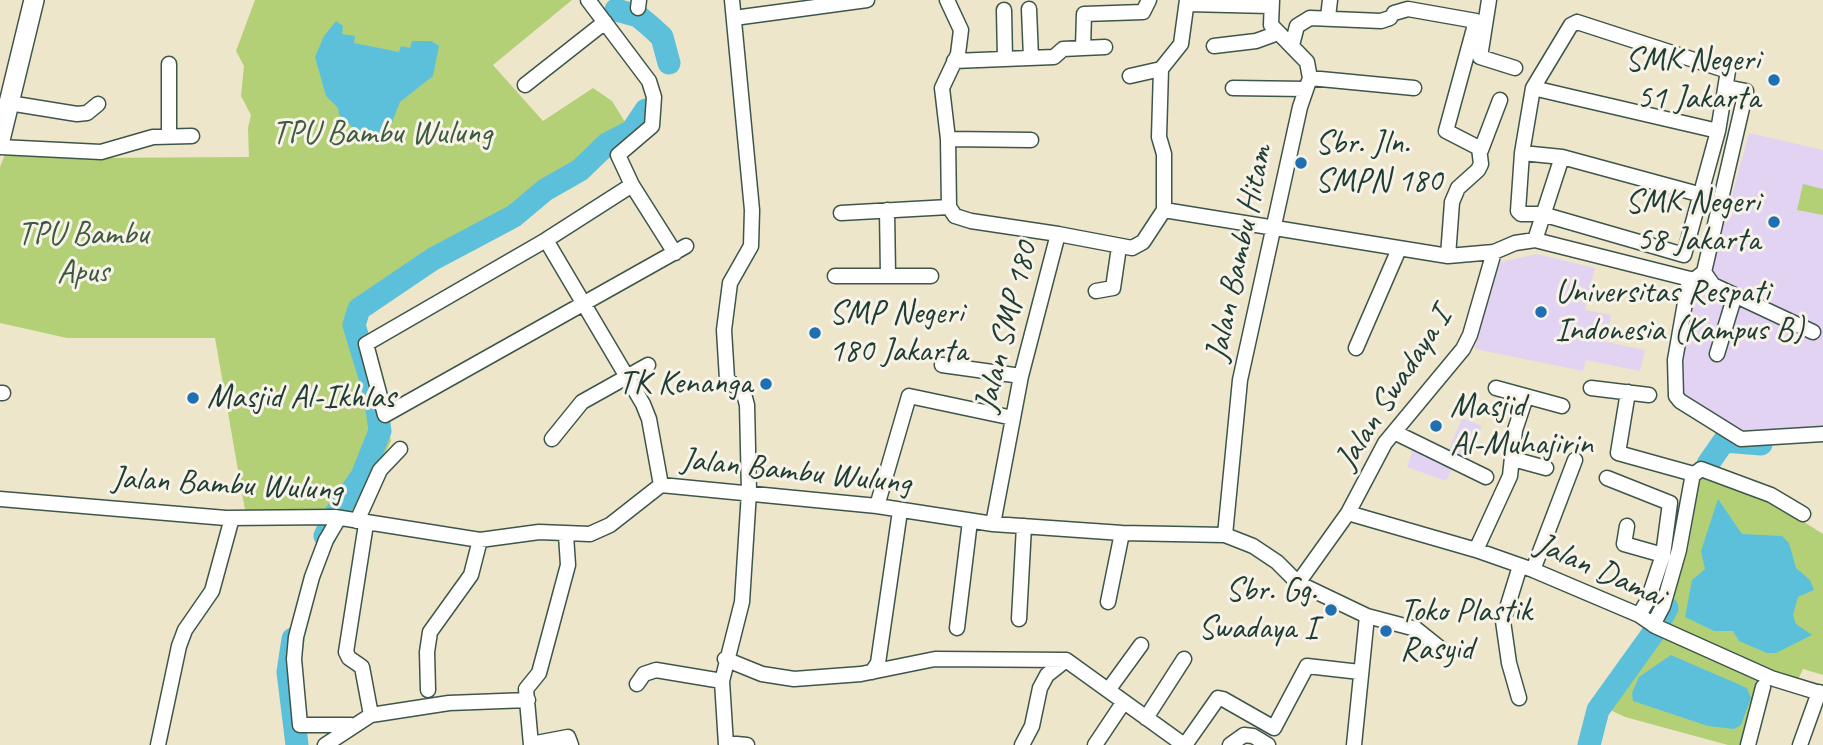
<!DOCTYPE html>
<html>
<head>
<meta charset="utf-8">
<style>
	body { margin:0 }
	canvas { display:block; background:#ede6ca }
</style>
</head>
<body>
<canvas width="1823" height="745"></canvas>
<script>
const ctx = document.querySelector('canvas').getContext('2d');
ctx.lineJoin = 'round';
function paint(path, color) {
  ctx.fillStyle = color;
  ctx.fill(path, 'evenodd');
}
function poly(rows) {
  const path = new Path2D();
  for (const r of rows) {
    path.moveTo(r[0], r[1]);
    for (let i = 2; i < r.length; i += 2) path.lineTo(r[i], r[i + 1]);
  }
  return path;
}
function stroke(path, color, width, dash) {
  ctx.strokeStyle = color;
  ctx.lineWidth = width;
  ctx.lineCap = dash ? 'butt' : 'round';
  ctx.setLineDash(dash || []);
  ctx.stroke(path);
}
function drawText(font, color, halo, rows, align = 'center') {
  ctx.font = font + ' Caveat,sans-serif';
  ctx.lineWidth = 6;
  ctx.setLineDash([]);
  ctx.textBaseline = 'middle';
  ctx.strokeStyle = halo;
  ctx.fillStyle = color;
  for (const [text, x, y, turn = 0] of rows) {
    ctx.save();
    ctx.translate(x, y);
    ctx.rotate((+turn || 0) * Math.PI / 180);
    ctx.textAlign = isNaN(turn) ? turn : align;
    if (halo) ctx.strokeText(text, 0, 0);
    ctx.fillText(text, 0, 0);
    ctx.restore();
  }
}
const built = poly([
	[1749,133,1823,150,1823,431,1749,436,1687,402,1677,383,1692,299,1699,300,1705,294],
	[1537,254,1595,268,1585,310,1611,315,1606,342,1645,350,1640,371,1586,360,1583,371,1475,349,1491,276,1497,263],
	[1462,418,1482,426,1464,466,1454,464,1446,481,1407,467,1414,446,1446,456]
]);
const green = poly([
	[255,0,572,0,493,65,543,121,593,88,612,101,630,130,346,312,379,382,391,441,356,514,245,510,215,338,67,338,0,323,0,167,8,147,85,158,249,157,248,128,251,115,241,96,244,66,236,51],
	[1803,184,1823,189,1823,215,1797,210],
	[1706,475,1769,500,1823,534,1823,675,1803,669,1797,682,1767,672,1747,745,1728,745,1625,717,1604,707,1666,618,1688,550,1700,478]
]);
const water = poly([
	[336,21,343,26,342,34,355,36,354,43,399,52,401,46,410,48,412,41,431,41,439,46,433,76,400,102,391,125,383,132,374,135,355,130,339,115,338,108,326,96,315,57,324,36],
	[1718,499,1742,534,1782,536,1789,543,1796,568,1810,580,1814,590,1798,597,1793,615,1796,624,1812,635,1776,653,1767,653,1739,641,1733,631,1714,631,1685,617,1692,580,1705,569,1701,551],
	[1671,655,1747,688,1751,698,1741,725,1734,729,1708,726,1633,701,1632,693,1639,677]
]);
const river = poly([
	[616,10,638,16,650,26,662,37,669,63],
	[1708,464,1724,441,1761,444],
	[325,536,334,516,362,476,380,431,375,394,354,325,359,309,433,259,514,216,545,190,580,170,607,144,632,131,646,110],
	[293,639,288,672,297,745],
	[1589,745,1598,710,1654,632,1667,608]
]);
const street = poly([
	[588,0,649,81,654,97,652,126,618,155,632,185,546,240,366,344,385,415,686,246],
	[947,0,961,30,958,54,942,88,948,139,949,207,955,216,971,221,1058,234],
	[1489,0,1480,57,1515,68],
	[1187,4,1270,6],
	[638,8,639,0],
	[1029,9,1031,58],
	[1004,10,1005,59],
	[1394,13,1408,9,1476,21,1446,131,1479,148,1481,164,1478,170,1458,188,1452,202,1448,256],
	[1328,17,1330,0],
	[734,18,867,0],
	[1577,22,1728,71,1718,131,1684,255,1542,214,1521,214,1518,211,1522,153,1533,88,1571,25,1577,22],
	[1292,45,1297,26,1310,18,1381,21,1390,18],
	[1214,46,1256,41,1278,33],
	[1083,48,1105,47],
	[954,61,1054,57,1063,49,1083,48,1084,14,1143,12,1149,0],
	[1130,76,1161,69],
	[1310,78,1414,88],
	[525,85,605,22],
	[1233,88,1306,89],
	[1533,88,1718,131],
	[9,103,77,114,87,113,98,104],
	[169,134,169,64],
	[948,139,1031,140],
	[0,147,101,152,153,137,192,136],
	[1481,150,1500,100],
	[1522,153,1562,157,1702,195],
	[632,185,675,253],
	[887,210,888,275],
	[1164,210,1448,256,1494,252,1515,243,1535,240,1694,280,1704,272,1746,91,1726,87],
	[841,213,949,207],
	[546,240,643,404,649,419,661,485],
	[1535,240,1562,157],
	[1704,272,1713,285,1813,332],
	[835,276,931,276],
	[1689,280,1675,360,1676,396,1680,401,1741,439,1823,434],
	[1096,291,1113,288,1119,247],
	[1356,348,1399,249],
	[1717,354,1735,295],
	[942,365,1021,376],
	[1496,388,1562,406],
	[1591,388,1649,395],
	[1628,392,1618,453,1690,473,1692,479,1679,550,1663,606,1653,625],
	[0,393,3,393],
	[1394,432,1486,477],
	[552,439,582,402,648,365],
	[1513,459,1546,468],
	[1692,476,1701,469,1771,495,1803,514],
	[1607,478,1670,503,1663,555,1648,600,1639,615],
	[0,499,226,518,335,517,480,540,539,532,590,534,610,525,661,485,877,506,993,524,1122,533,1225,535,1253,546,1277,562,1298,583,1367,616,1354,745],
	[877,506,909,396,1013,418],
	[1348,513,1476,550,1533,570,1639,615,1655,626,1771,678,1823,694],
	[339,518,326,540,312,577,296,637,294,659,300,725,351,725],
	[357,521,380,470,400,449],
	[366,524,346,652,349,658,362,667,371,715,449,703,528,700],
	[993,524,1021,376,1058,234,1132,248,1143,242,1164,210,1164,154,1159,137,1161,69,1181,44,1187,0],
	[1627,526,1624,544,1663,555],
	[1225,535,1240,380,1300,107,1310,78,1307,62,1271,25,1272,0],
	[1476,550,1510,476,1515,430,1526,397],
	[1533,570,1575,460],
	[1298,583,1348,513,1385,443,1463,349,1470,335,1494,252],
	[1108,602,1122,533],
	[1367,616,1416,629,1441,649],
	[1019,619,1024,526],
	[957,628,970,521],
	[725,659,762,674,794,679,861,674,935,659,1066,660,1184,745],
	[872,672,878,663,900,511],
	[637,684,644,674,656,670,722,681],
	[1109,689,1141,645],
	[428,690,427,652,430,632,471,575,480,540],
	[1519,698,1509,663,1503,621,1520,566],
	[1146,718,1184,659],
	[726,743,747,745],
	[531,744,568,737,571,745],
	[158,745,179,646,185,630,212,591,232,518],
	[325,745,371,715],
	[531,745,526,689,539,673,568,565,566,535],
	[726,745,722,681,742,602,749,492,747,405,744,394,727,379,724,330,730,283,751,246,752,210,732,0],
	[1022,745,1032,726,1040,688,1047,675,1066,660],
	[1095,745,1123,703],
	[1185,745,1218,698,1223,699,1274,728,1307,666,1360,672],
	[1230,745,1244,735,1253,736,1268,745],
	[1748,745,1763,687],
	[1800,745,1819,692]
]);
const secondary = poly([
	[0,140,34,0]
]);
const markers = [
	[1774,80,7,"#1f6fb2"],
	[1301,163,7,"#1f6fb2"],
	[1774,222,7,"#1f6fb2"],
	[1541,312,7,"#1f6fb2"],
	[815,333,7,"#1f6fb2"],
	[766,384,7,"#1f6fb2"],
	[193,398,7,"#1f6fb2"],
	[1436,426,7,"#1f6fb2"],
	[1331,610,7,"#1f6fb2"],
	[1386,631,7,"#1f6fb2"]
];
const poiNames = [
	["SMK Negeri",1760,61,"right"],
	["51 Jakarta",1760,99,"right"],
	["Sbr. Jln.",1315,144],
	["SMPN 180",1315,182],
	["SMK Negeri",1760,203,"right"],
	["58 Jakarta",1760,241,"right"],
	["Universitas Respati",1555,293],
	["Indonesia (Kampus B)",1555,331],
	["SMP Negeri",829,314],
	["180 Jakarta",829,352],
	["TK Kenanga",752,384,"right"],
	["Masjid Al-Ikhlas",207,398],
	["Masjid",1450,407],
	["Al-Muhajirin",1450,445],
	["Sbr. Gg.",1317,591,"right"],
	["Swadaya I",1317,629,"right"],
	["Toko Plastik",1400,612],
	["Rasyid",1400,650]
];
const parkNames = [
	["TPU Bambu Wulung",382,134],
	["TPU Bambu",83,235],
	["Apus",83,273]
];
const streetNames = [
	["Jalan Bambu Hitam",1240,253,-78],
	["Jalan SMP 180",1007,327,-76],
	["Jalan Swadaya I",1394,389,-57],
	["Jalan Bambu Wulung",796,472,6],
	["Jalan Bambu Wulung",227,485,3],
	["Jalan Damai",1600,571,24]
];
paint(built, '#e3d3f2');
paint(green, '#b3d077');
paint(water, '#5cc0da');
stroke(river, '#5cc0da', 23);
stroke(street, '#3e564a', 17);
stroke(secondary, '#3e564a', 22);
stroke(street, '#fff', 14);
stroke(secondary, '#fff', 19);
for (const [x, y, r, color] of markers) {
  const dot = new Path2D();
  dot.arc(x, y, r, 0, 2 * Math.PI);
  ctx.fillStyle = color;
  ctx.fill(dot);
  stroke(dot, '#f7f3e8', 2.5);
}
drawText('33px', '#1f3d34', '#f7f3e8', poiNames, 'left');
drawText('33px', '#3d5a41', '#f7f3e8', parkNames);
drawText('33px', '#1f3d34', '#f7f3e8', streetNames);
</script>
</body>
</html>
